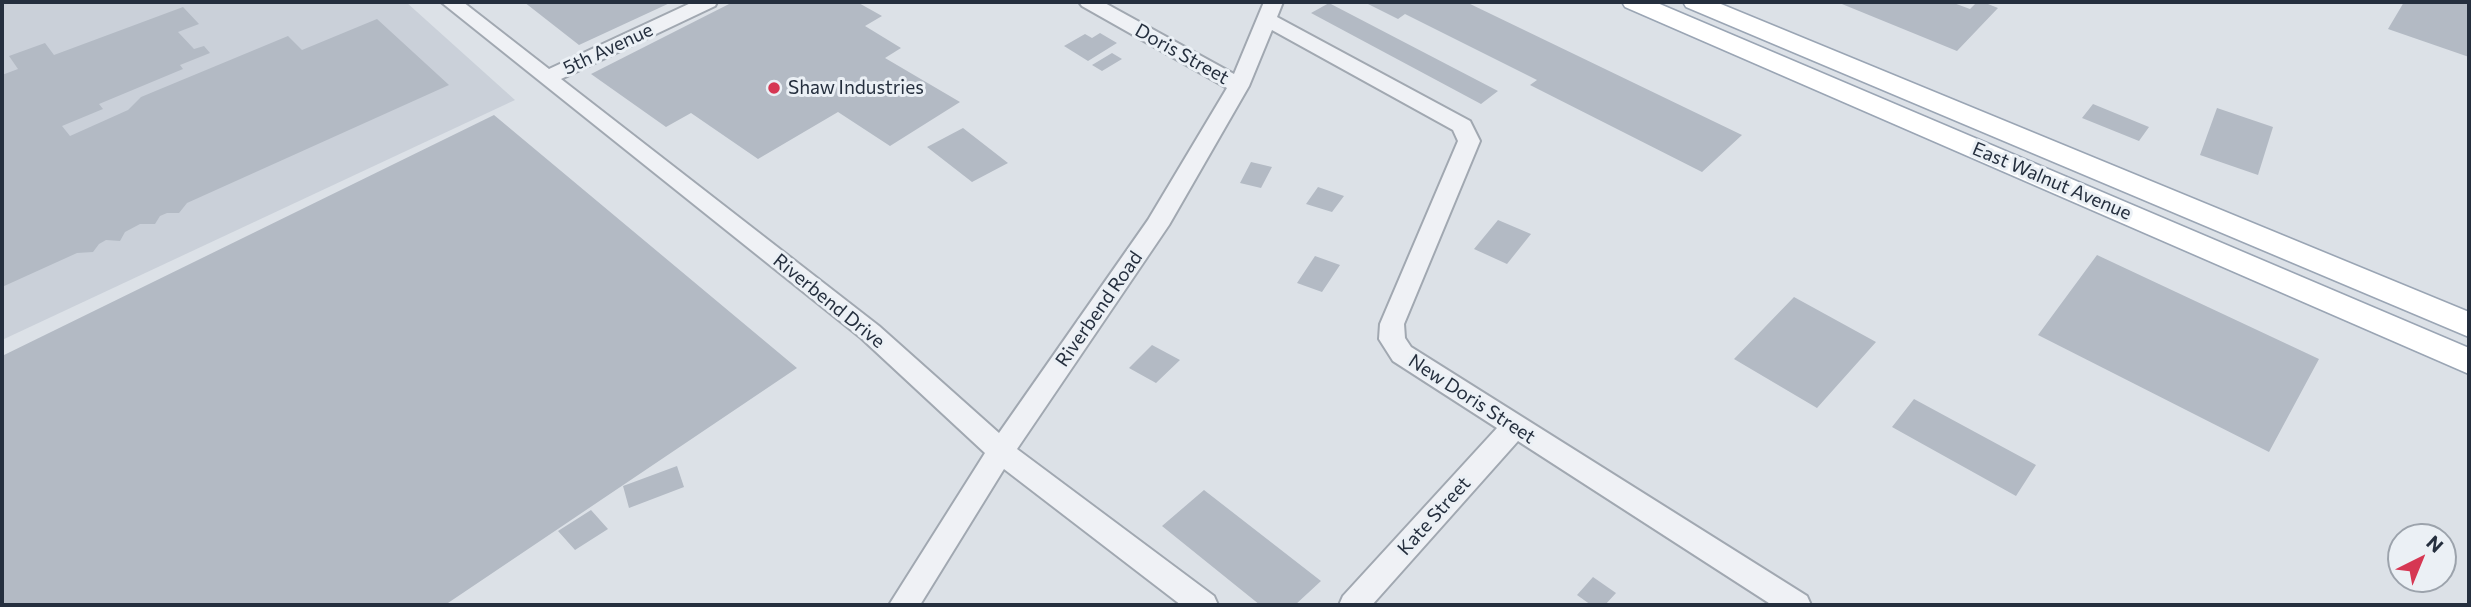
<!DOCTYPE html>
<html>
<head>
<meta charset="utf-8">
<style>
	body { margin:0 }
	#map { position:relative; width:2471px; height:607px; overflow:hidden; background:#dce1e7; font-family:Commissioner,sans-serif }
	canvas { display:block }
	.frame { position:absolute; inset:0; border:4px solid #252f3e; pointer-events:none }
	.north { position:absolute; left:2387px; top:523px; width:70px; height:70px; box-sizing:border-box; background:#ebf0f5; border:2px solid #9ca3ac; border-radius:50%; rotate:43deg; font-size:19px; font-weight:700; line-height:28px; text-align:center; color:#252f3e }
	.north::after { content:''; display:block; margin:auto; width:24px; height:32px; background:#d63753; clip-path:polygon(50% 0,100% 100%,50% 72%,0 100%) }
</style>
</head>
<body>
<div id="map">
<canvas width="2471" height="607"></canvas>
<div class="frame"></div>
<div class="north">N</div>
</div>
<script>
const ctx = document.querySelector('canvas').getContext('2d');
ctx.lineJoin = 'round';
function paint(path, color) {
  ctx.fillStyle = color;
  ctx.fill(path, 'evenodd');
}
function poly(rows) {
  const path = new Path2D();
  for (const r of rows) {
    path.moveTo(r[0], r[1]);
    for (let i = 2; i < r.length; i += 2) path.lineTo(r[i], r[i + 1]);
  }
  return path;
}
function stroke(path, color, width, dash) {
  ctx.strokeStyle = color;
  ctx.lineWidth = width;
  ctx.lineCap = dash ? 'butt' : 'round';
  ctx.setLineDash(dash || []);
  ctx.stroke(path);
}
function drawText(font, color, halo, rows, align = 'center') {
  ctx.font = font + ' Commissioner,sans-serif';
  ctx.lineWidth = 6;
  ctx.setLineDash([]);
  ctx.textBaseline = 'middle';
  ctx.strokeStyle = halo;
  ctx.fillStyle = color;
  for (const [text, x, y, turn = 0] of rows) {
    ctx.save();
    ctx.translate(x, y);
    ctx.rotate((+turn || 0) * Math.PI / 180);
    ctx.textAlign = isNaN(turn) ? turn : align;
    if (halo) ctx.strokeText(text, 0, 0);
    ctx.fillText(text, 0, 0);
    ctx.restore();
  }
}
const built = poly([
	[6,2,406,2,515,100,2,340,2,3]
]);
const building = poly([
	[524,2,672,2,579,45],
	[733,2,857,2,882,16,865,26,901,48,885,58,960,102,890,146,838,112,758,159,691,113,666,127,591,74],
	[1364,2,1466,2,1742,135,1702,172,1530,85,1537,80,1405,14,1398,19],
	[1837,2,1951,2,1970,9,1977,2,1983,2,1998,8,1957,51],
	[2404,2,2469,2,2469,57,2388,29],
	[1329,3,1498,91,1481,104,1311,13],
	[183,7,199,24,178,32,194,49,204,46,210,53,180,65,183,69,99,104,103,109,62,126,70,136,128,110,141,97,288,36,302,50,377,19,449,85,187,203,179,213,167,213,160,216,155,224,140,224,125,232,120,241,106,240,99,244,93,252,77,253,2,287,2,75,18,69,9,56,45,43,54,55],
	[1100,33,1117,43,1088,61,1064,46,1085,34,1092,38],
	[1112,53,1122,59,1102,71,1092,65],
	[2093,104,2149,127,2139,141,2082,118],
	[2217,108,2273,127,2258,175,2200,155],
	[494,115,797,368,445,605,2,605,2,356],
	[963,128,1008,163,972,182,927,147],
	[1251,162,1272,167,1261,188,1240,183],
	[1318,187,1344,196,1332,212,1306,204],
	[1498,220,1531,234,1507,264,1474,249],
	[2097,255,2319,359,2269,452,2038,335],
	[1315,256,1340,265,1322,292,1297,283],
	[1794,297,1876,342,1817,408,1734,359],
	[1152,345,1180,360,1156,383,1129,368],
	[1914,399,2036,465,2016,496,1892,427],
	[677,466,684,487,629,508,623,486],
	[1204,490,1321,581,1295,605,1260,605,1162,526],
	[591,510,608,529,575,550,558,531],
	[1593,577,1616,593,1605,605,1591,605,1577,595]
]);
const minor = poly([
	[441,2,463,2,549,69,693,2,717,2,715,6,561,79,879,326,999,433,1148,220,1227,88,1082,6,1079,2,1103,2,1234,74,1264,2,1283,2,1277,17,1470,121,1480,141,1404,324,1405,338,1411,347,1807,596,1811,605,1772,605,1518,441,1372,605,1339,605,1343,596,1497,428,1393,361,1379,339,1380,324,1458,141,1453,130,1272,30,1249,86,1169,225,1017,449,1214,596,1218,605,1181,605,1004,469,920,605,889,605,985,453,861,338,441,2]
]);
const major = poly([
	[1622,2,1655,2,2469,348,2469,374,1625,7,1622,2],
	[1683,2,1716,2,2469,312,2469,337,1686,7,1683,2]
]);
const markers = [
	[774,88,7,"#d63753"]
];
const streetNames = [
	["5th Avenue",608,49,-25],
	["Doris Street",1182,54,29],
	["East Walnut Avenue",2052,181,23],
	["Riverbend Drive",829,301,39],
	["Riverbend Road",1099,309,-55],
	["New Doris Street",1472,399,33],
	["Kate Street",1434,516,-48]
];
const poiNames = [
	["Shaw Industries",788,88]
];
paint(built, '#cad0d9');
paint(building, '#b3bac4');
stroke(minor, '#a1a8b1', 4);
stroke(major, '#9aa5b4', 3);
paint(minor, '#eff1f5');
paint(major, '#fff');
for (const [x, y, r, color] of markers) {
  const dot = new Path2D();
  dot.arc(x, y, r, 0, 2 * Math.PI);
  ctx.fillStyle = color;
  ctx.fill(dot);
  stroke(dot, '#ebf0f5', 2.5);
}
drawText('19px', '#252f3e', '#ebf0f5', streetNames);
drawText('19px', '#252f3e', '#ebf0f5', poiNames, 'left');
</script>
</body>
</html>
